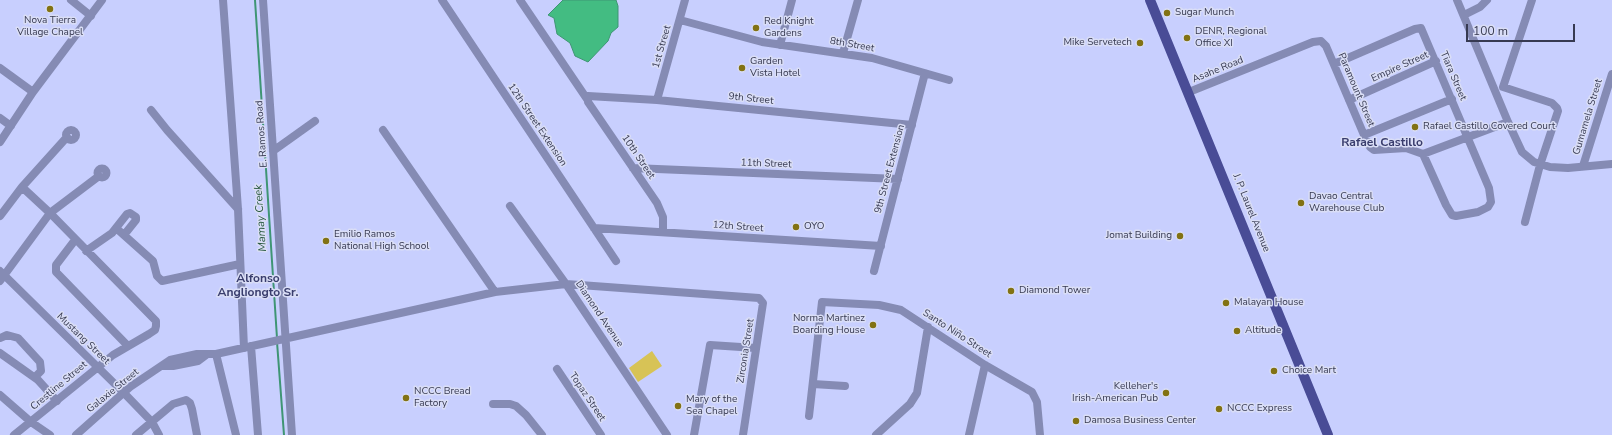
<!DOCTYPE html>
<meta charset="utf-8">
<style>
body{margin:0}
#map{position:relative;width:1612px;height:435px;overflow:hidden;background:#c8cffe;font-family:"Nunito Sans",sans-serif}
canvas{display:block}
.scale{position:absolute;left:1466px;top:24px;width:109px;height:18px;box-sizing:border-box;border:2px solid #373a52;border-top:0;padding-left:5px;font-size:12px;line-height:14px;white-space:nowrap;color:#373a52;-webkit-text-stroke:3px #dadef6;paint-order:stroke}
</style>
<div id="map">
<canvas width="1612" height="435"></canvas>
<div class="scale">100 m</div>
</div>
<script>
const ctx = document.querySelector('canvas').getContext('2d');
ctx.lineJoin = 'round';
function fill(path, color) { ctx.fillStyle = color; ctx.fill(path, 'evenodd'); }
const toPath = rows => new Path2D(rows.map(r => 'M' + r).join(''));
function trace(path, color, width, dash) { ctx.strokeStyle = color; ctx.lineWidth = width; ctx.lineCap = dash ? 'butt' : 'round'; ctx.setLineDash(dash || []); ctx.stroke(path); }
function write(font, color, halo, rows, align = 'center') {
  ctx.font = font + ' "Nunito Sans",sans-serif'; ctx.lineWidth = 3; ctx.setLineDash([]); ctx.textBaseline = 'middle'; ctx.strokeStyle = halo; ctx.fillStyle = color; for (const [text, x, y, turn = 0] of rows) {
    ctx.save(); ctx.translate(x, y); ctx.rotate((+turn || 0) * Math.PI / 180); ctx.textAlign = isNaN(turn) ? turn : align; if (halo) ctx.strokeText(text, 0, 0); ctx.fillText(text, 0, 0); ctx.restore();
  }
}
const green = toPath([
 [652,351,662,366,638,382,629,368]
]);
const water = toPath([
 [563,0,616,0,618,6,618,27,611,33,608,41,588,62,575,56,570,43,557,34,554,18,548,15,563,0]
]);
const stream = toPath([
 [255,0,277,338],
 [277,342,284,435]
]);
const street = toPath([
 [71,0,91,16],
 [223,0,238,209,244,348],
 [263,0,292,435],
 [442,0,616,261],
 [520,0,587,99],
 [1457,0,1508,122,1522,152,1534,162,1550,167,1568,168,1612,164],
 [1464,15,1480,7,1487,0],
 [680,20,762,42,872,58,949,80],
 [780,45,792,0],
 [843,53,858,0],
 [1334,64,1415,29,1421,28,1489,188,1491,202,1488,207,1478,212,1456,216,1452,215,1446,205,1423,154],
 [0,68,33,92],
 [1503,87,1552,103,1557,108,1558,111,1540,165,1525,222],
 [1503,87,1532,0],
 [1189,92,1313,42,1321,41,1326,46,1364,135,1370,147,1374,150,1406,148,1423,154,1508,122],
 [657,100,685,0],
 [1349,100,1436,61],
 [151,110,167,130,238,209],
 [0,118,11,126],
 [383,130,495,292],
 '66 135a5 5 0 1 1 10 0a5 5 0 1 1-10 0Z',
 [1364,135,1452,99],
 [0,142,33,92,102,0],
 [273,151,315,121],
 [1583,166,1612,74],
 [633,168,898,179],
 '97.5 173a4.5 4.5 0 1 1 9 0a4.5 4.5 0 1 1-9 0Z',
 [510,206,566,284,667,435],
 [0,216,22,187,67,137],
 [116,228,153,261,157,276,162,281,240,264],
 [594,228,881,246],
 [663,232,663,217,657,203,588,102,588,96,657,100,912,125],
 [75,240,56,265,56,272,127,345],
 [86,251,112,233,127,214,130,213,136,217,136,220,124,235],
 [0,271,124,393,152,422,159,435],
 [874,271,925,73],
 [0,281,50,213,99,176],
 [0,338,7,335,18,338,40,362,41,371,35,377],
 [251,346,258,435],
 [0,353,38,380,57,401],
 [216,354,236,435],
 [164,366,173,366,198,361,206,355],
 [557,369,601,435],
 [813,384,845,386],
 [0,395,31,422,50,435],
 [493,404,510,404,516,406,526,415,542,435],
 [809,416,822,302,879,305,901,310,985,365,1032,392,1037,402,1040,435],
 [14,435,113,355,149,334,155,330,156,326,156,321,50,213,22,187],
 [76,435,130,387,170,360,197,354,216,354,495,292,566,284,759,298,763,303,743,435],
 [136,435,173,404,186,400,190,403,192,409,197,435],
 [694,435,710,345,756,348],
 [876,435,910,404,917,393,928,327],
 [969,435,985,365]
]);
const primary = toPath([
 [1150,0,1328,435]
]);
const markers = [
 [50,9,4,"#827213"],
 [1167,13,4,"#827213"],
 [756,28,4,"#827213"],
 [1187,38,4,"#827213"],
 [1140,43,4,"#827213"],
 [742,68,4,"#827213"],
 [1415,127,4,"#827213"],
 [1301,203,4,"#827213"],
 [796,227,4,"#827213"],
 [1180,236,4,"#827213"],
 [326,241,4,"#827213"],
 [1011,291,4,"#827213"],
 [1226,303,4,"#827213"],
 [873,325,4,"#827213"],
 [1237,331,4,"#827213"],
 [1274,371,4,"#827213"],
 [1166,393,4,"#827213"],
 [406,398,4,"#827213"],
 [678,406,4,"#827213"],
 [1219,409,4,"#827213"],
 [1076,421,4,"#827213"]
];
const poiNames = [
 ["Sugar Munch",1175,13],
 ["Nova Tierra",50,21,"center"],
 ["Village Chapel",50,33,"center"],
 ["Red Knight",764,22],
 ["Gardens",764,34],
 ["DENR, Regional",1195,32],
 ["Office XI",1195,44],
 ["Mike Servetech",1132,43,"right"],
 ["Garden",750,62],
 ["Vista Hotel",750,74],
 ["Rafael Castillo Covered Court",1423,127],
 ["Davao Central",1309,197],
 ["Warehouse Club",1309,209],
 ["OYO",804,227],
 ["Emilio Ramos",334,235],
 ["National High School",334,247],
 ["Jomat Building",1172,236,"right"],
 ["Diamond Tower",1019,291],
 ["Malayan House",1234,303],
 ["Norma Martinez",865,319,"right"],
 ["Boarding House",865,331,"right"],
 ["Altitude",1245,331],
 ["Choice Mart",1282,371],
 ["Kelleher's",1158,387,"right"],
 ["Irish-American Pub",1158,399,"right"],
 ["NCCC Bread",414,392],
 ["Factory",414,404],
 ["Mary of the",686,400],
 ["Sea Chapel",686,412],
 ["NCCC Express",1227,409],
 ["Damosa Business Center",1084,421]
];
const streetNames = [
 ["8th Street",852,45,10],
 ["1st Street",662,47,-74],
 ["Empire Street",1400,67,-24],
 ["Asahe Road",1218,70,-22],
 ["Tiara Street",1453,76,67],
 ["Paramount Street",1356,90,67],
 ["9th Street",751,99,6],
 ["Gumamela Street",1588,117,-73],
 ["12th Street Extension",537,125,56],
 ["E. Ramos Road",262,134,-94],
 ["10th Street",638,157,56],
 ["11th Street",766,164,2],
 ["9th Street Extension",890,169,-75],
 ["J. P. Laurel Avenue",1251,213,68],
 ["12th Street",738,227,4],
 ["Diamond Avenue",599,314,56],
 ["Santo Niño Street",957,334,33],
 ["Mustang Street",83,339,44],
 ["Zirconia Street",746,351,-81],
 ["Crestline Street",59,386,-40],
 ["Galaxie Street",113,391,-39],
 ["Topaz Street",587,397,56]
];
const waterNames = [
 ["Mamay Creek",261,218,-94]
];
const quarterNames = [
 ["Rafael Castillo",1382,143],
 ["Alfonso",258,279],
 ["Angliongto Sr.",258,293]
];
fill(green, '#d7c356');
fill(water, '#43bc82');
trace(water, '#3f9574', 1);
trace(stream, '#3f9574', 2);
trace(street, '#858bb4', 8);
trace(primary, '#494c96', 10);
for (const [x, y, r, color] of markers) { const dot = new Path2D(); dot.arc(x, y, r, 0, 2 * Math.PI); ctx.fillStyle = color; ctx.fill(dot); trace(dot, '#dadef6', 1.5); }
write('10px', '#373a52', '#dadef6', poiNames, 'left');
write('10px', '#373a52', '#dadef6', streetNames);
write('italic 11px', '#28583f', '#dadef6', waterNames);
write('bold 12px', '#393d6d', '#dadef6', quarterNames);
</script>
